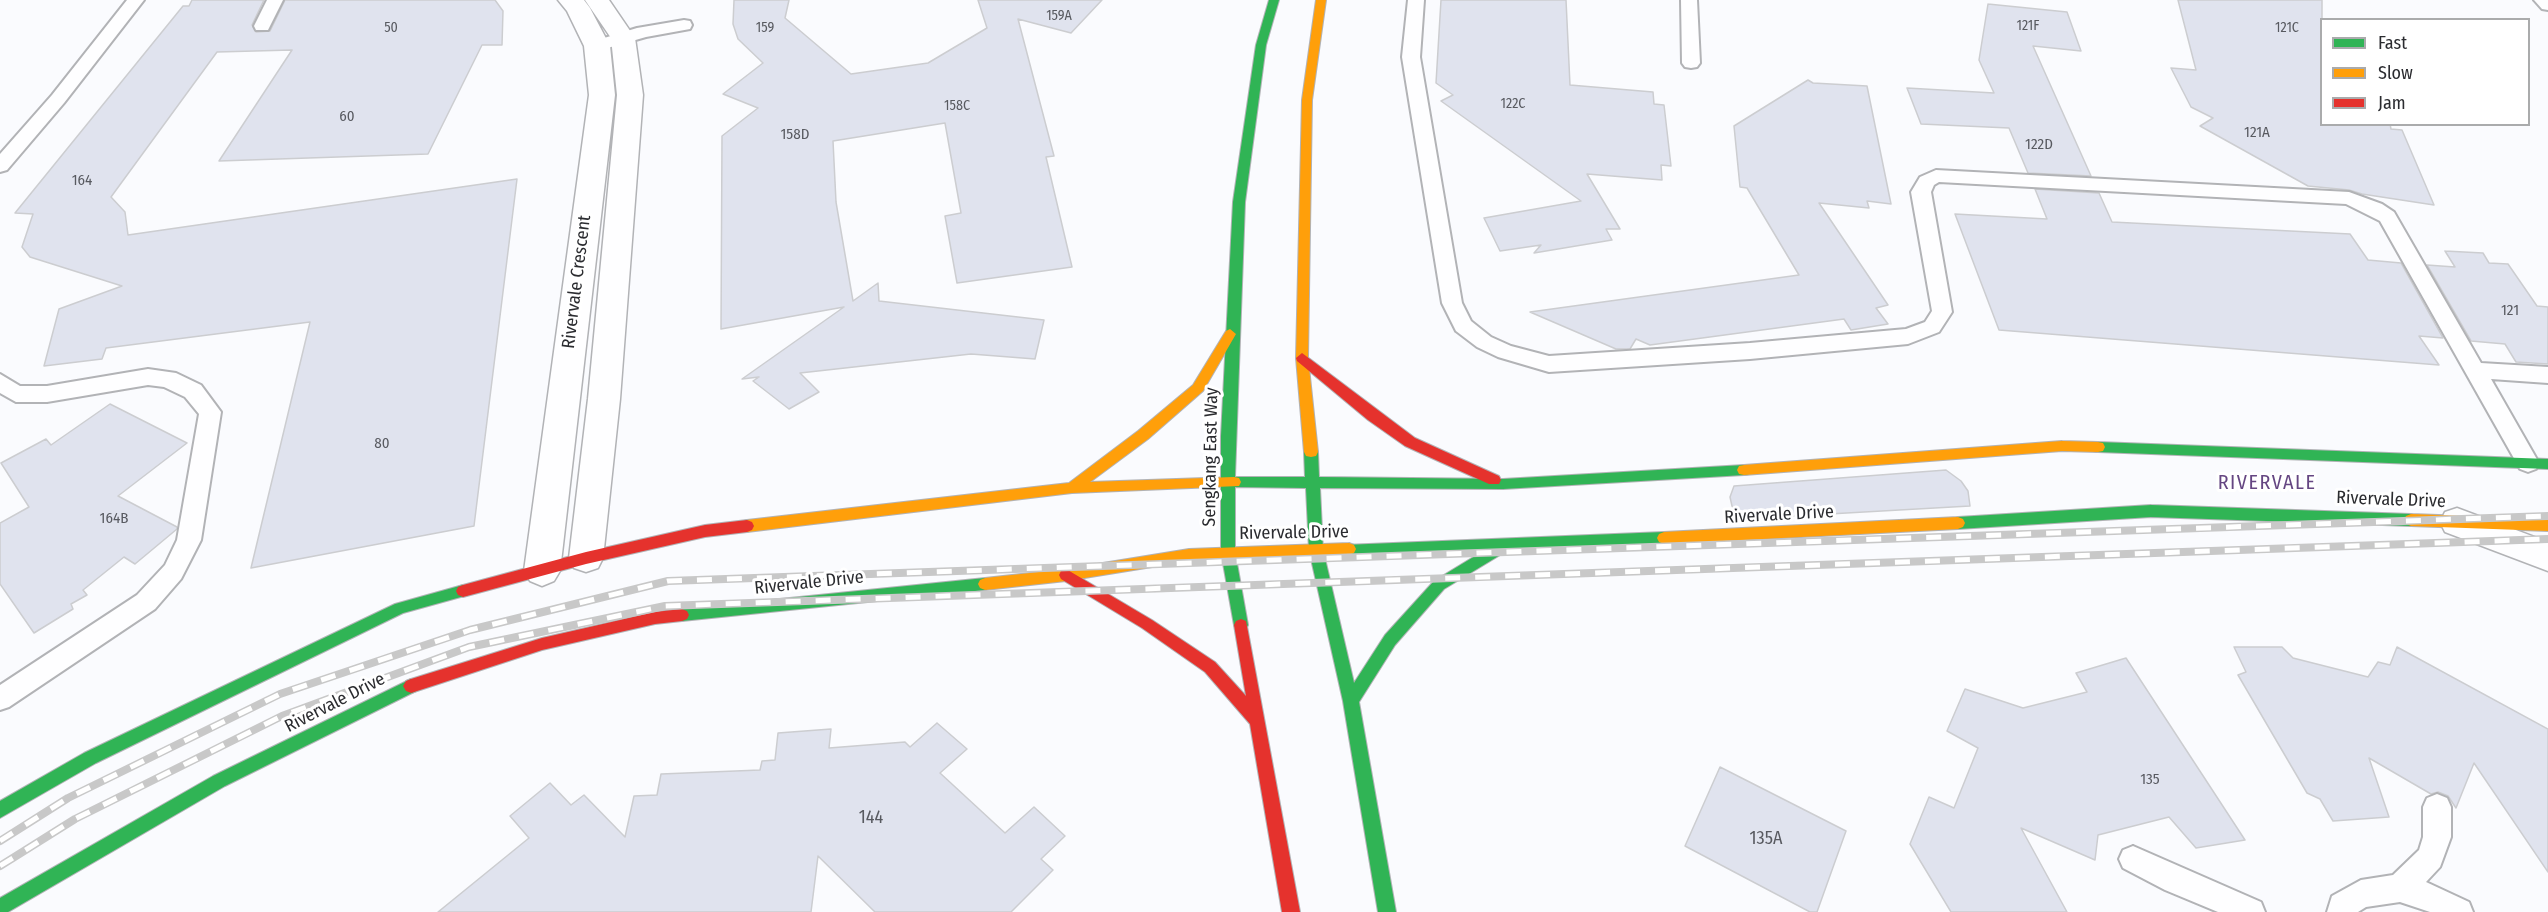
<!DOCTYPE html>
<style>
body{margin:0}
#map{position:relative;width:2548px;height:912px;overflow:hidden;background:#fafbfe;font-family:"Fira Sans Condensed",sans-serif}
canvas{display:block}
.legend{position:absolute;left:2320px;top:18px;width:210px;height:108px;box-sizing:border-box;background:#fff;border:2px solid #aaabac;margin:0;padding:8px 10px;list-style:none;font-size:18px;color:#2b2c30}
.legend li{display:flex;align-items:center;gap:12px;height:30px}
.legend b{width:30px;border:2px solid #aaabac}
</style>
<div id="map">
<canvas width="2548" height="912"></canvas>
<ul class="legend">
<li><b style="height:8px;background:#30b455"></b>Fast</li>
<li><b style="height:8px;background:#ff9f0a"></b>Slow</li>
<li><b style="height:8px;background:#e5322d"></b>Jam</li>
</ul>
</div>
<script>
const ctx = document.querySelector('canvas').getContext('2d');
ctx.lineJoin = 'round';
function fill(path, color) { ctx.fillStyle = color; ctx.fill(path, 'evenodd'); }
const toPath = rows => new Path2D(rows.map(r => 'M' + r).join(''));
function trace(path, color, width, dash) { ctx.strokeStyle = color; ctx.lineWidth = width; ctx.lineCap = dash ? 'butt' : 'round'; ctx.setLineDash(dash || []); ctx.stroke(path); }
function write(font, color, halo, rows, align = 'center') {
  ctx.font = font + ' "Fira Sans Condensed",sans-serif'; ctx.lineWidth = 6; ctx.setLineDash([]); ctx.textBaseline = 'middle'; ctx.strokeStyle = halo; ctx.fillStyle = color; for (const [text, x, y, turn = 0] of rows) {
    ctx.save(); ctx.translate(x, y); ctx.rotate((+turn || 0) * Math.PI / 180); ctx.textAlign = isNaN(turn) ? turn : align; if (halo) ctx.strokeText(text, 0, 0); ctx.fillText(text, 0, 0); ctx.restore();
  }
}
const building = toPath([
 [192,0,264,0,252,25,256,32,270,31,285,0,495,0,503,11,502,45,482,45,428,154,219,161,292,50,217,52,111,197,125,212,128,235,517,179,474,526,251,568,310,322,106,348,102,359,44,366,59,309,122,286,30,257,22,247,33,214,15,213,183,6,189,6,192,0],
 [734,0,789,0,785,18,851,74,928,63,987,28,978,0,1102,0,1071,33,1018,19,1054,156,1046,157,1072,267,957,283,945,216,961,213,945,123,833,141,836,202,853,301,878,283,879,301,1044,320,1035,359,971,354,800,373,819,392,789,409,753,381,759,377,742,379,844,307,721,329,722,136,758,108,723,94,763,63,738,39,733,24,734,0],
 [1441,0,1566,0,1570,85,1653,92,1654,104,1664,105,1671,166,1661,165,1662,180,1587,174,1620,229,1606,229,1612,240,1534,253,1541,245,1500,251,1484,218,1581,201,1441,101,1453,95,1436,83,1441,0],
 [2178,0,2322,0,2322,124,2390,124,2391,129,2402,130,2434,205,2362,194,2349,190,2308,186,2200,126,2213,118,2191,107,2171,68,2196,70,2178,0],
 [1988,4,2067,12,2081,51,2033,46,2091,176,2028,173,2009,128,1921,124,1907,88,1994,93,1979,60,1988,4],
 [1808,80,1813,83,1867,86,1891,204,1867,201,1869,208,1819,203,1888,305,1876,308,1888,324,1851,330,1844,319,1650,345,1636,339,1630,349,1616,349,1530,312,1799,275,1747,188,1740,187,1734,126,1808,80],
 [2035,189,2099,193,2112,222,2350,234,2368,260,2401,263,2443,338,2419,336,2439,365,1999,330,1955,214,2047,219,2035,189],
 [2445,251,2483,253,2489,263,2508,264,2537,306,2548,307,2548,364,2516,362,2505,344,2471,341,2427,265,2455,267,2445,251],
 [110,404,187,443,118,496,177,527,177,529,135,564,124,557,83,590,87,595,71,604,73,609,34,633,0,584,0,523,29,507,1,463,46,439,51,445,110,404],
 [1946,470,1961,481,1968,491,1970,506,1741,519,1732,506,1730,497,1734,486,1946,470],
 [2234,647,2282,647,2293,658,2368,677,2378,662,2390,665,2397,647,2548,729,2548,872,2474,763,2456,808,2448,796,2438,792,2431,794,2369,758,2389,817,2333,821,2320,799,2307,793,2238,675,2246,672,2234,647],
 [2126,658,2245,840,2196,848,2169,817,2098,835,2095,860,2021,828,2067,912,1951,912,1910,844,1929,797,1954,808,1978,748,1947,731,1965,689,2023,708,2087,692,2076,673,2126,658],
 [937,723,967,749,940,773,1005,833,1034,807,1065,836,1041,859,1053,870,1011,912,875,912,818,856,811,912,438,912,529,838,510,816,550,783,571,805,584,795,625,837,634,796,657,795,661,774,760,770,762,761,775,760,778,733,831,729,829,748,905,742,910,747,937,723],
 [1720,767,1846,831,1817,912,1810,912,1685,846,1720,767]
]);
const lane = toPath([
 [127,0,144,0,64,103,7,170,0,172,0,154,52,95,127,0],
 [267,0,283,0,268,30,256,30,254,26,267,0],
 [1408,0,1424,0,1420,57,1462,303,1471,321,1491,337,1511,346,1549,356,1750,343,1906,329,1925,322,1932,311,1911,192,1920,177,1936,170,2349,192,2382,204,2394,212,2481,363,2548,367,2548,383,2491,379,2539,463,2536,469,2528,472,2520,469,2380,221,2346,204,1939,182,1934,185,1931,192,1952,312,1939,332,1908,344,1750,359,1549,372,1498,357,1477,347,1456,331,1442,303,1402,57,1408,0],
 [1681,0,1697,0,1700,63,1697,67,1691,68,1685,67,1682,63,1681,0],
 [2534,0,2548,0,2548,10,2542,9,2534,0],
 [684,20,690,21,692,25,690,29,646,37,597,51,591,50,588,46,591,42,637,28,684,20],
 [148,369,176,373,201,385,221,412,201,540,181,579,155,609,9,707,0,710,0,685,137,595,165,565,177,540,199,414,185,397,164,387,148,385,47,402,16,402,0,393,0,374,20,386,47,386,148,369],
 [2437,794,2447,798,2451,807,2451,837,2440,867,2426,882,2469,902,2473,912,2430,912,2400,902,2366,907,2358,912,2327,912,2332,896,2361,880,2393,875,2419,850,2423,837,2423,807,2427,798,2437,794],
 [2133,846,2261,902,2265,912,2218,912,2165,890,2123,868,2119,859,2123,850,2133,846]
]);
const street = toPath([
 [558,0,584,0,590,8,610,46,615,95,560,571,554,581,542,586,530,581,524,571,589,95,584,46,567,11,558,0],
 [585,0,609,0,635,38,643,95,620,399,603,558,598,568,586,572,574,568,569,558,588,399,617,95,611,38,585,0],
 [2457,508,2548,542,2548,571,2445,532,2440,522,2445,512,2457,508]
]);
const fast = toPath([
 [1269,0,1279,0,1266,45,1245,202,1235,477,1305,477,1304,452,1306,448,1311,447,1316,448,1318,452,1319,477,1503,479,1744,465,1749,466,1751,470,1749,474,1744,475,1503,489,1320,488,1323,550,1354,683,1385,635,1434,581,1485,550,1349,555,1344,553,1342,549,1344,545,1664,532,1669,534,1671,538,1669,542,1664,544,1510,549,1444,589,1395,645,1359,702,1396,912,1378,912,1343,701,1309,550,1306,488,1235,487,1235,552,1248,625,1246,629,1241,631,1236,629,1234,625,1221,552,1221,436,1233,202,1256,45,1269,0],
 [2098,442,2548,459,2548,469,2098,452,2093,451,2091,447,2093,443,2098,442],
 [2151,505,2411,514,2416,516,2418,520,2416,524,2411,526,2151,517,1958,529,1953,527,1951,523,1953,519,1958,517,2151,505],
 [985,578,990,580,992,584,990,588,985,590,682,621,677,619,675,615,677,611,682,609,985,578],
 [463,585,468,587,470,591,468,595,403,613,96,763,0,818,0,801,84,753,395,604,463,585],
 [411,679,416,681,419,686,416,691,225,786,8,912,0,912,0,898,213,776,411,679]
]);
const slow = toPath([
 [1316,0,1326,0,1312,100,1308,358,1318,452,1316,456,1311,457,1306,456,1304,452,1296,358,1302,100,1316,0],
 [1230,329,1236,334,1203,391,1148,439,1090,482,1234,477,1239,478,1241,482,1239,486,1072,493,747,532,742,530,740,526,742,522,747,520,1069,483,1138,431,1193,385,1226,331,1230,329],
 [2062,441,2098,442,2103,443,2105,447,2103,451,2098,452,2062,451,1744,475,1739,474,1737,470,1739,466,1744,465,2062,441],
 [2411,514,2548,519,2548,531,2411,526,2406,524,2404,520,2406,516,2411,514],
 [1958,517,1963,519,1965,523,1963,527,1958,529,1664,544,1659,542,1657,538,1659,534,1664,532,1958,517],
 [1349,543,1354,545,1356,549,1354,553,1349,555,1189,561,1066,581,985,590,980,588,978,584,980,580,985,578,1066,569,1189,549,1349,543]
]);
const jam = toPath([
 [1302,353,1415,438,1499,476,1501,480,1499,484,1489,484,1405,446,1368,420,1297,361,1296,358,1302,353],
 [747,520,752,522,754,526,752,530,747,532,705,537,586,564,463,597,458,595,456,591,458,587,463,585,586,552,705,525,747,520],
 [1066,569,1152,620,1215,662,1246,696,1234,625,1236,621,1241,619,1246,621,1300,912,1282,912,1250,724,1205,672,1142,628,1061,579,1059,575,1061,571,1066,569],
 [682,609,687,611,689,615,687,619,682,621,655,624,542,650,411,693,406,691,403,686,406,681,411,679,542,638,655,612,682,609]
]);
const rail = toPath([
 [0,841,68,798,280,694,470,630,668,581,2548,516],
 [0,866,75,819,282,716,469,647,665,606,2548,539]
]);
const farNumbernames = [
 ["159A",1059,16],
 ["121F",2028,26],
 ["50",391,28],
 ["159",765,28],
 ["121C",2287,28],
 ["122C",1513,104],
 ["158C",957,106]
];
const numberNames = [
 ["60",347,117],
 ["121A",2257,133],
 ["158D",795,135],
 ["122D",2039,145],
 ["164",82,181],
 ["121",2510,311],
 ["80",382,444],
 ["164B",114,519],
 ["135",2150,780]
];
const streetNames = [
 ["Rivervale Crescent",577,282,-83],
 ["Sengkang East Way",1211,457,-89],
 ["Rivervale Drive",2391,500,2],
 ["Rivervale Drive",1779,515,-3],
 ["Rivervale Drive",1294,533,-1],
 ["Rivervale Drive",809,583,-6],
 ["Rivervale Drive",335,703,-27]
];
const nearNumbernames = [
 ["144",871,818],
 ["135A",1766,839]
];
const neighbourhoodNames = [
 ["RIVERVALE",2267,483]
];
fill(building, '#e0e3ee');
trace(building, '#cccdd0', 1.5);
trace(lane, '#b2b3b6', 4);
trace(street, '#b2b3b6', 3);
trace(fast, '#b2b3b6', 2);
trace(slow, '#b2b3b6', 2);
trace(jam, '#b2b3b6', 2);
fill(lane, '#fefeff');
fill(street, '#fefeff');
fill(fast, '#30b455');
fill(slow, '#ff9f0a');
fill(jam, '#e5322d');
trace(rail, '#c8c8c8', 8);
trace(rail, '#fff', 5, [15]);
write('14px', '#585a60', null, farNumbernames);
write('15px', '#585a60', null, numberNames);
write('18px', '#2b2c30', '#fff', streetNames);
write('18px', '#585a60', null, nearNumbernames);
ctx.letterSpacing = '1.5px';
write('20px', '#654682', '#fff', neighbourhoodNames);
ctx.letterSpacing = '0px';
</script>
